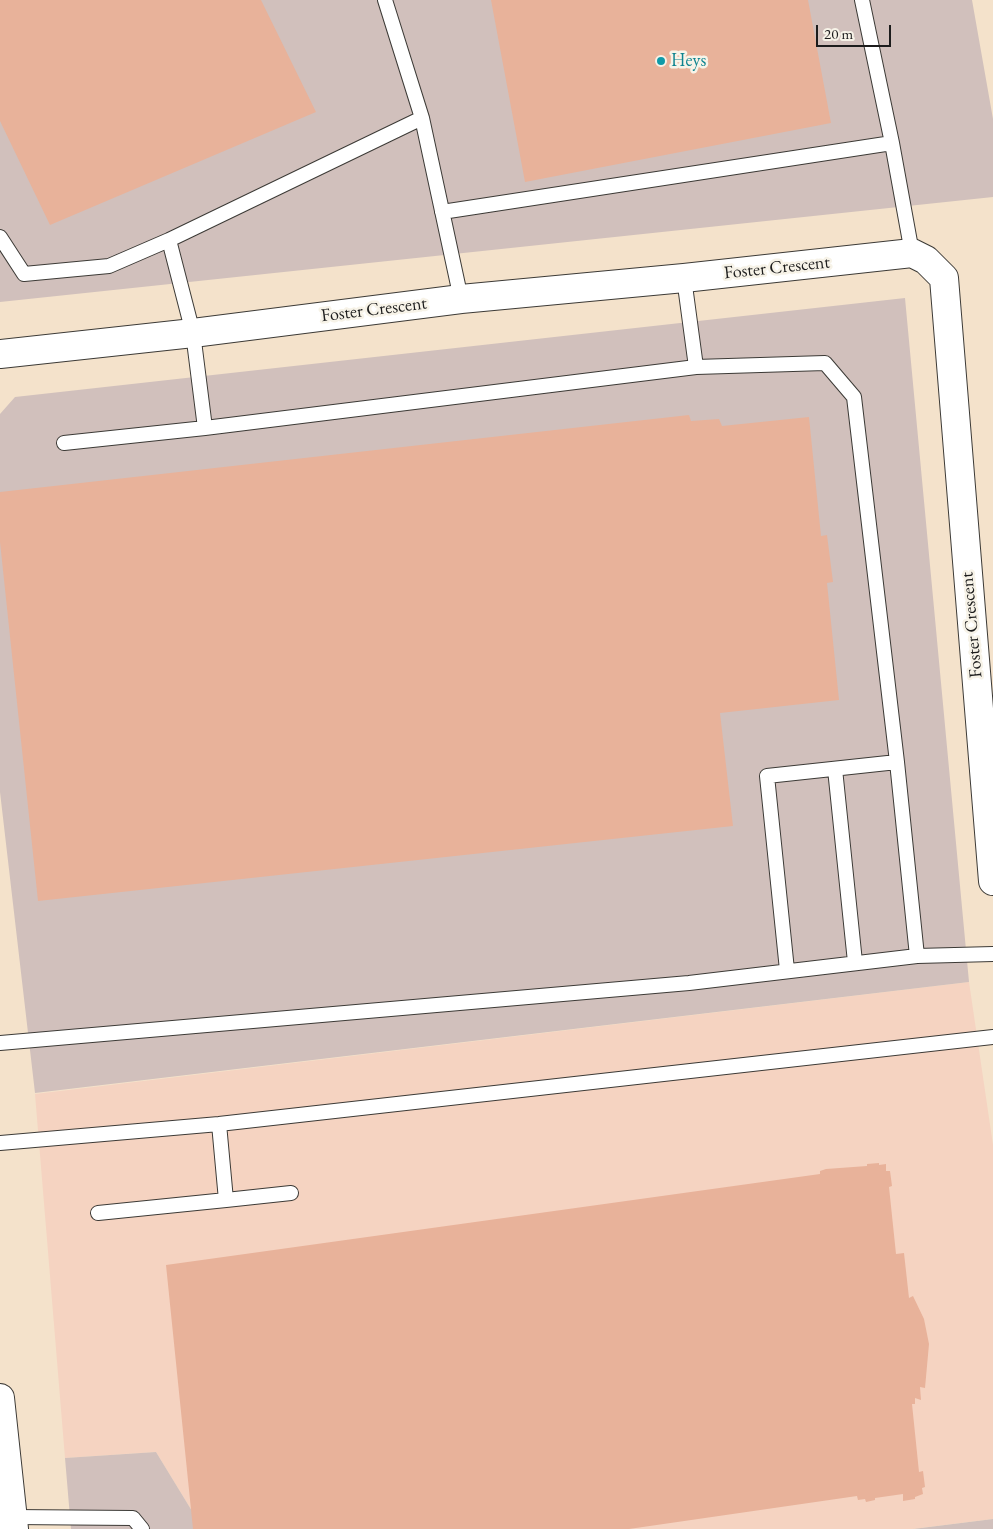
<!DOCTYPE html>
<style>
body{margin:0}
#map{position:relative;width:993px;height:1529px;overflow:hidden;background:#f4e2cb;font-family:"EB Garamond",serif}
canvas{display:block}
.scale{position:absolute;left:816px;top:25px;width:75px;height:22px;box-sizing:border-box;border:2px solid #1c1c1c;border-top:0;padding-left:6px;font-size:15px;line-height:18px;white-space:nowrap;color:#1c1c1c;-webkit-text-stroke:4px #f7f3e8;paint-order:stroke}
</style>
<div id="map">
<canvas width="993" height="1529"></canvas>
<div class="scale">20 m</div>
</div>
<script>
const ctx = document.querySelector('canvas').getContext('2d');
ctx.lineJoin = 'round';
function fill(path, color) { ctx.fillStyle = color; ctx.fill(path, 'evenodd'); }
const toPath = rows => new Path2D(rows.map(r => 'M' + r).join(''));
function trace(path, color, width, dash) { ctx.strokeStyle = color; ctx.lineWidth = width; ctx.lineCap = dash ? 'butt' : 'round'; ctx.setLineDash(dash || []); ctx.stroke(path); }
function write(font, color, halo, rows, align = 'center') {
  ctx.font = font + ' "EB Garamond",serif'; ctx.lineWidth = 5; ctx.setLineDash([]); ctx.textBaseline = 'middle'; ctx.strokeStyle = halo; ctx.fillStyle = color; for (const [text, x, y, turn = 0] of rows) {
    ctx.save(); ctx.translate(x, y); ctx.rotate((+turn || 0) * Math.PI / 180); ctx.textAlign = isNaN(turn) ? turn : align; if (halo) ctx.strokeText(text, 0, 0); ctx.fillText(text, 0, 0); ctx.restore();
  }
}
const built = toPath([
 [969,982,993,1145,993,1519,913,1529,203,1529,156,1452,65,1458,35,1094]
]);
const industrial = toPath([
 [0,0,972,0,993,119,993,197,0,302],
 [905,298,969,982,35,1093,0,792,0,414,15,397],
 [156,1452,203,1529,71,1529,65,1458],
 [993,1519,993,1529,913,1529]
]);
const building = toPath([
 [0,0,261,0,316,112,50,225,0,121],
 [491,0,808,0,831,123,525,182],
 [689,415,691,421,719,419,722,426,809,417,821,536,827,535,833,582,827,583,839,700,720,713,733,826,38,901,0,542,0,492],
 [879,1163,879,1165,886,1164,886,1171,890,1171,892,1186,889,1187,896,1254,904,1253,909,1298,913,1296,924,1319,929,1344,925,1388,920,1387,921,1400,915,1398,915,1404,912,1404,919,1472,923,1471,925,1487,922,1488,923,1494,915,1497,915,1499,903,1501,903,1494,875,1498,875,1500,866,1502,865,1499,858,1500,857,1496,629,1529,193,1529,166,1265,820,1174,820,1171,826,1169,867,1166,867,1164]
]);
const lane = toPath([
 [385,0,422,118,461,299],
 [862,0,892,143],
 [442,212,892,143,912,253],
 [0,237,24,274,109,266,169,240,422,118],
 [169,240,193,333,205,428],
 [696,367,825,363,854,397,897,762,917,956,993,954],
 [64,443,205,428,696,367,684,278],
 [835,769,855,962],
 [787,970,767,776,897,762],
 [0,1043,689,983,917,956],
 [219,1124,226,1200,291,1193],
 [0,1143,219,1124,993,1037],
 [98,1213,226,1200],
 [13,1517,133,1518,142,1529]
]);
const street = toPath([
 [0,354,193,333,461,299,684,278,912,253,926,260,944,278,993,881]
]);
const secondary = toPath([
 [0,1398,14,1529]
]);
const markers = [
 [661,61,5,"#0f9aa8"]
];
const cultureNames = [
 ["Heys",671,61]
];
const streetNames = [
 ["Foster Crescent",777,268,-6],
 ["Foster Crescent",374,310,-7],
 ["Foster Crescent",972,625,-95]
];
fill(built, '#f5d3c1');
fill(industrial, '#d1c0bc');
fill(building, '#e8b29a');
trace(lane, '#3c3a36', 16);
trace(street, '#3c3a36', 30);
trace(secondary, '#3c3a36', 30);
trace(lane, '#fff', 14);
trace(street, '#fff', 28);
trace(secondary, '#fff', 28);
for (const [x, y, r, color] of markers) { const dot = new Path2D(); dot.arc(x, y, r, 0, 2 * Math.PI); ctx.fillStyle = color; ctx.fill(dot); trace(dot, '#f7f3e8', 2); }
write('18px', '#0d838f', '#f7f3e8', cultureNames, 'left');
write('18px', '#1c1c1c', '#f7f3e8', streetNames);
</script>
